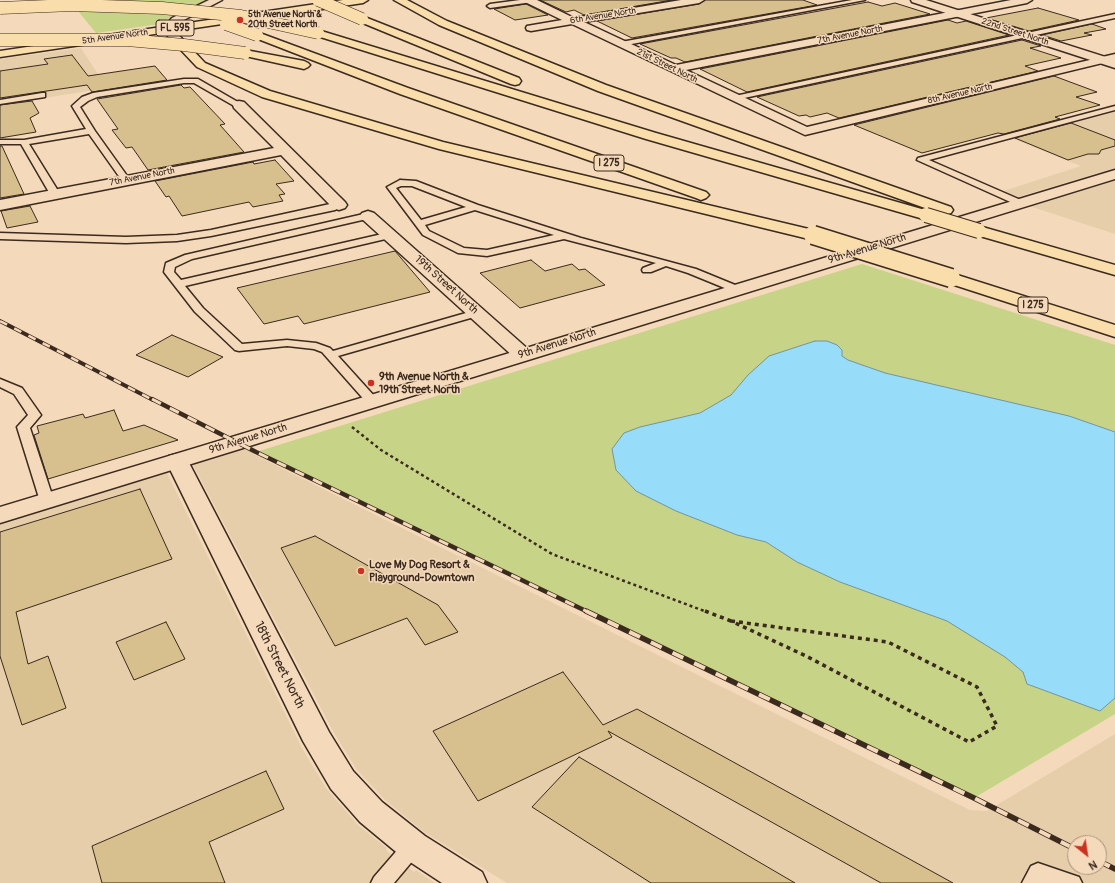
<!DOCTYPE html>
<style>
body{margin:0}
#map{position:relative;width:1115px;height:883px;overflow:hidden;background:#f4d9bb;font-family:Pangolin,sans-serif}
canvas{display:block}
.north{position:absolute;left:1067px;top:835px;width:40px;height:40px;box-sizing:border-box;background:#f4d9bb;border:1px solid #aa937c;border-radius:50%;rotate:150deg;font-size:11px;font-weight:700;line-height:16px;text-align:center;color:#3b2a1e}
.north::after{content:'';display:block;margin:auto;width:14px;height:18px;background:#c8321e;clip-path:polygon(50% 0,100% 100%,50% 72%,0 100%)}
</style>
<div id="map">
<canvas width="1115" height="883"></canvas>
<div class="north">N</div>
</div>
<script>
const ctx = document.querySelector('canvas').getContext('2d');
ctx.lineJoin = 'round';
function fill(path, color) { ctx.fillStyle = color; ctx.fill(path, 'evenodd'); }
const toPath = rows => new Path2D(rows.map(r => 'M' + r).join(''));
function trace(path, color, width, dash) { ctx.strokeStyle = color; ctx.lineWidth = width; ctx.lineCap = dash ? 'butt' : 'round'; ctx.setLineDash(dash || []); ctx.stroke(path); }
function write(font, color, halo, rows, align = 'center') {
  ctx.font = font + ' Pangolin,sans-serif'; ctx.lineWidth = 3; ctx.setLineDash([]); ctx.textBaseline = 'middle'; ctx.strokeStyle = halo; ctx.fillStyle = color; for (const [text, x, y, turn = 0] of rows) {
    ctx.save(); ctx.translate(x, y); ctx.rotate((+turn || 0) * Math.PI / 180); ctx.textAlign = isNaN(turn) ? turn : align; if (halo) ctx.strokeText(text, 0, 0); ctx.fillText(text, 0, 0); ctx.restore();
  }
}
const built = toPath([
 [81,48,107,88,0,105,0,59],
 [1115,105,1115,168,1011,199,994,194,1081,166,1006,136],
 [1115,179,1115,234,1029,206],
 [255,446,253,454,970,810,987,811,1115,734,1115,883,507,883,424,832,385,800,357,770,334,733,193,465],
 [1075,843,1099,843,1099,867,1075,867],
 [167,473,302,748,326,788,358,825,387,848,386,850,414,872,416,870,435,883,0,883,0,525]
]);
const green = toPath([
 [129,0,208,0,172,16,160,24,96,33,78,11],
 [862,264,1115,345,1115,714,974,798,256,452]
]);
const water = toPath([
 [815,341,827,341,837,345,842,350,842,356,848,360,885,373,1069,416,1115,432,1115,698,1100,711,1027,684,1023,672,1005,657,947,621,840,582,797,562,766,542,737,535,676,511,636,491,616,470,612,449,624,433,640,427,700,413,731,395,748,375,769,356,815,341]
]);
const building = toPath([
 [540,0,672,0,584,15,574,10,566,12,540,0],
 [705,0,803,0,817,5,632,38,597,21,699,4,705,0],
 [868,2,882,6,895,3,930,14,685,62,676,58,671,58,640,44,868,2],
 [526,4,548,15,515,20,494,9,526,4],
 [1038,8,1079,20,1029,31,986,18,1038,8],
 [948,20,957,23,966,21,1009,35,747,92,700,69,948,20],
 [1092,24,1106,29,1084,33,1092,35,1061,41,1042,35,1092,24],
 [1022,40,1041,46,1030,48,1061,58,1025,66,1038,71,839,118,827,113,810,117,806,115,799,116,757,97,1022,40],
 [72,55,88,76,155,66,167,80,92,92,87,85,0,98,0,71,48,64,44,59,72,55],
 [1054,76,1097,92,1076,97,1100,105,1055,117,1060,119,1004,134,998,133,922,153,854,125,1054,76],
 [181,85,184,88,190,87,225,124,220,125,244,152,148,170,132,147,126,148,112,130,118,129,97,99,181,85],
 [32,101,39,113,30,118,36,132,0,138,0,105,32,101],
 [1071,123,1115,140,1115,146,1101,150,1099,154,1088,154,1068,160,1015,138,1071,123],
 [0,146,2,146,24,194,0,198,0,146],
 [275,160,294,181,276,184,285,194,279,195,283,201,253,207,249,202,182,216,169,196,166,197,155,181,253,162,254,164,275,160],
 [30,206,38,222,7,228,1,211,30,206],
 [395,251,430,292,304,324,298,316,264,324,237,288,395,251],
 [531,260,545,271,572,264,579,270,585,269,605,285,520,308,480,273,531,260],
 [172,335,223,357,188,377,136,355,172,335],
 [114,410,123,431,144,425,178,440,48,479,34,435,39,433,37,426,83,414,85,418,114,410],
 [140,489,172,559,16,612,28,664,48,656,66,708,22,725,0,656,0,532,140,489],
 [315,536,438,605,458,632,425,645,407,618,335,646,281,548,315,536],
 [166,622,185,659,134,680,116,642,166,622],
 [563,672,603,725,637,709,953,883,881,883,608,731,612,737,478,801,433,731,563,672],
 [579,757,795,883,651,883,532,807,579,757],
 [266,771,284,809,209,842,225,883,102,883,92,846,266,771]
]);
const pathFar1 = toPath([
 [352,427,381,450,552,554,707,612]
]);
const path = toPath([
 [705,611,731,621],
 [731,621,888,642,977,687,997,726,969,742,806,656,731,621]
]);
const lane = toPath([
 [520,0,535,0,532,2,490,8,487,6,490,4,520,0],
 [852,0,865,0,621,46,618,44,621,42,852,0],
 [1115,14,1115,18,735,100,731,98,735,96,1115,14],
 [184,79,198,79,243,105,239,107,236,107,194,83,184,83,97,97,88,101,80,107,95,131,130,180,129,182,123,182,89,134,29,144,60,194,55,197,50,194,21,144,0,144,0,140,24,140,86,129,72,106,82,97,93,93,184,79],
 [42,93,45,93,45,97,0,104,0,100,42,93],
 [1115,106,1115,110,929,160,1023,201,1025,203,1023,205,1017,205,917,160,918,158,1115,106],
 [400,180,416,181,478,205,581,238,696,269,740,287,741,289,736,292,732,291,688,273,666,266,651,272,643,272,642,270,643,268,656,263,564,239,487,256,458,253,423,235,387,187,400,180],
 [401,186,412,186,466,207,421,220,396,188,401,186],
 [475,210,554,235,487,250,464,248,429,231,425,225,475,210],
 [339,202,344,205,335,210,211,236,177,241,126,243,0,239,0,233,126,237,177,235,211,230,339,202],
 [368,213,373,216,371,218,192,259,175,267,174,272,181,280,391,232,394,233,396,235,394,237,185,286,203,308,242,344,287,340,316,343,330,348,333,351,473,311,481,311,482,313,481,315,338,356,376,398,378,401,376,404,368,404,322,352,314,349,287,346,239,351,235,350,195,312,164,272,166,263,185,255,368,213],
 [0,379,22,388,41,415,30,428,54,501,52,504,47,505,42,504,40,501,17,427,28,415,14,394,0,387,0,379],
 [413,837,420,840,423,846,420,852,394,883,371,883,374,877,406,840,413,837],
 [1038,863,1079,877,1082,883,1022,883,1031,866,1038,863]
]);
const street = toPath([
 [524,0,537,0,574,18,681,0,704,0,699,3,584,22,676,65,1011,0,1032,0,1027,3,686,70,807,127,1115,54,1115,60,805,135,572,24,531,31,527,30,526,28,527,26,562,20,525,2,524,0],
 [239,101,244,102,345,202,347,205,345,208,339,210,333,208,281,155,0,210,0,200,274,148,234,108,233,105,234,102,239,101],
 [368,211,374,213,529,350,532,354,529,358,522,360,515,358,362,219,360,216,362,213,368,211],
 [177,454,185,456,188,461,329,732,353,771,382,802,425,836,482,872,487,883,442,883,401,856,360,822,331,789,303,741,166,461,169,456,177,454]
]);
const secondary = toPath([
 [209,0,222,0,180,22,171,31,163,31,162,29,172,18,209,0],
 [911,0,926,0,1115,60,1115,68,912,2,911,0],
 [1115,170,1115,179,0,523,0,507,1115,170]
]);
const primary = toPath([
 [343,0,368,0,363,3,0,57,0,51,343,0]
]);
const highway = toPath([
 [394,0,407,0,447,21,606,85,951,207,953,210,951,213,945,215,939,213,598,91,439,25,394,0],
 [362,16,519,78,521,81,519,84,515,85,511,84,358,21,357,19,362,16],
 [167,26,171,27,205,63,270,91,443,142,813,230,819,232,821,235,819,238,813,240,439,149,262,97,197,67,163,31,162,29,163,27,167,26],
 [318,30,656,133,932,212,934,215,932,218,926,220,920,218,646,139,314,35,313,33,314,31,318,30],
 [257,32,408,88,706,192,709,195,706,198,701,200,696,198,400,94,253,37,252,35,257,32],
 [245,50,304,61,308,63,310,65,308,67,304,69,241,55,239,53,241,51,245,50],
 [979,226,1115,265,1115,275,973,234,971,231,973,228,979,226],
 [951,273,1115,325,1115,337,945,282,942,278,945,274,951,273]
]);
const railFar2 = toPath([
 [0,321,153,400]
]);
const railFar1 = toPath([
 [152,399,256,452,588,612]
]);
const rail = toPath([
 [586,611,974,798,1075,849],
 [1099,861,1115,869]
]);
const highwayBridgeFar2 = toPath([
 [318,0,362,19],
 [0,8,72,5,162,8,241,16,318,33],
 [226,24,257,35],
 [0,40,127,40,184,45,245,53]
]);
const highwayBridgeFar1 = toPath([
 [926,215,979,231]
]);
const highwayBridge = toPath([
 [813,235,951,278]
]);
const markers = [
 [240,20,4,"#c8321e"],
 [371,383,4,"#c8321e"],
 [361,571,4,"#c8321e"]
];
const farPoinames = [
 ["5th Avenue North &",248,15],
 ["20th Street North",248,25]
];
const farStreetnames = [
 ["6th Avenue North",603,16,-9],
 ["22nd Street North",1015,32,18],
 ["7th Avenue North",850,35,-11],
 ["5th Avenue North",115,37,-8],
 ["21st Street North",667,66,26],
 ["8th Avenue North",960,94,-13],
 ["7th Avenue North",142,177,-11]
];
const shields = [
 [175,28,38],
 [609,163,30],
 [1033,305,30]
];
const shieldNames = [
 ["FL 595",175,28],
 ["I 275",609,163],
 ["I 275",1033,305]
];
const streetNames = [
 ["9th Avenue North",867,249,-17],
 ["19th Street North",446,285,42],
 ["9th Avenue North",557,344,-17],
 ["9th Avenue North",248,439,-17]
];
const poiNames = [
 ["9th Avenue North &",379,377],
 ["19th Street North",379,390],
 ["Love My Dog Resort &",369,565],
 ["Playground-Downtown",369,578]
];
const nearStreetnames = [
 ["18th Street North",279,665,63]
];
fill(built, '#e7ceab');
fill(green, '#c7d386');
fill(water, '#97ddf9');
trace(water, '#7295a1', 1);
fill(building, '#d7bf8e');
trace(building, '#3b2a1e', 1);
trace(lane, '#3b2a1e', 3);
trace(street, '#3b2a1e', 3);
trace(secondary, '#3b2a1e', 3);
trace(primary, '#3b2a1e', 3);
trace(highway, '#3b2a1e', 3);
trace(pathFar1, '#3b2a1e', 2.5, [3, 3]);
trace(path, '#3b2a1e', 3.5, [4, 4]);
fill(lane, '#f4d9bb');
fill(street, '#f4d9bb');
fill(secondary, '#f4d9bb');
fill(primary, '#f9deab');
fill(highway, '#f9deab');
trace(railFar2, '#3b2a1e', 4);
trace(railFar1, '#3b2a1e', 4.5);
trace(rail, '#3b2a1e', 5.5);
trace(railFar2, '#f4d9bb', 2.5, [8]);
trace(railFar1, '#f4d9bb', 3, [10]);
trace(rail, '#f4d9bb', 4, [12]);
trace(highwayBridgeFar2, '#3b2a1e', 13, []);
trace(highwayBridgeFar1, '#3b2a1e', 16, []);
trace(highwayBridge, '#3b2a1e', 21, []);
trace(highwayBridgeFar2, '#f9deab', 12);
trace(highwayBridgeFar1, '#f9deab', 14);
trace(highwayBridge, '#f9deab', 18);
for (const [x, y, r, color] of markers) { const dot = new Path2D(); dot.arc(x, y, r, 0, 2 * Math.PI); ctx.fillStyle = color; ctx.fill(dot); trace(dot, '#f4d9bb', 1.5); }
write('bold 9px', '#3b2a1e', '#f4d9bb', farPoinames, 'left');
write('9px', '#3b2a1e', '#f4d9bb', farStreetnames);
for (const [x, y, w] of shields) { const box = new Path2D(); box.roundRect(x - w / 2, y - 8, w, 16, 3); ctx.fillStyle = '#f4d9bb'; ctx.fill(box); trace(box, '#3b2a1e', 1); }
write('bold 10px', '#3b2a1e', null, shieldNames);
write('11px', '#3b2a1e', '#f4d9bb', streetNames);
write('bold 11px', '#3b2a1e', '#f4d9bb', poiNames, 'left');
write('13px', '#3b2a1e', '#f4d9bb', nearStreetnames);
</script>
